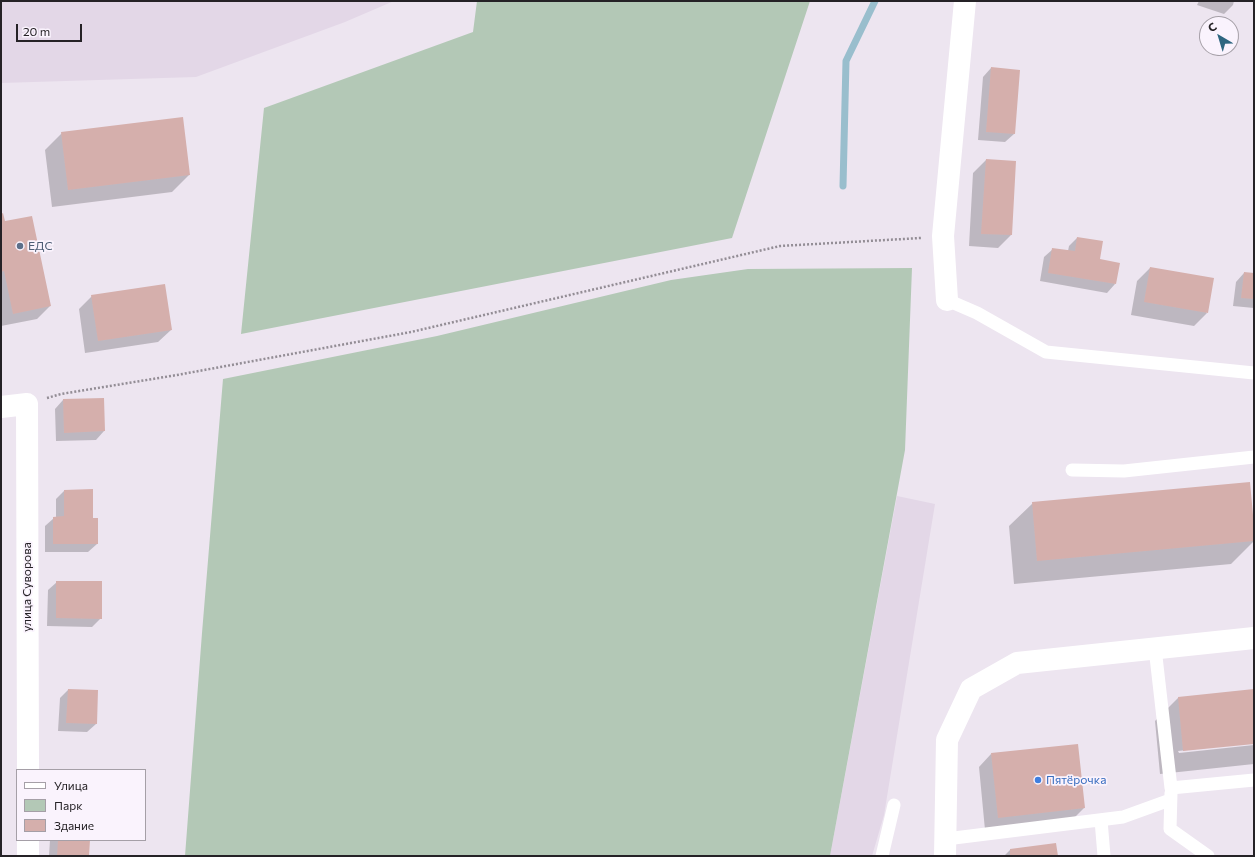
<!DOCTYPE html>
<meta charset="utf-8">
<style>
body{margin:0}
#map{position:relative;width:1255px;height:857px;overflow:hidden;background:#ede5f0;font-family:Commissioner,sans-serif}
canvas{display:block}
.frame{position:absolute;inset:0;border:2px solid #252226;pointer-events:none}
.legend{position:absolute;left:16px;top:769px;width:130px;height:72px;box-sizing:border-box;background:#faf3fd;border:1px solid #a59fa7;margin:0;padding:5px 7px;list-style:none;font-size:12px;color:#252226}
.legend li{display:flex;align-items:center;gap:8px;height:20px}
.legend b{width:20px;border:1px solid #a59fa7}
.north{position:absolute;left:1199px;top:16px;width:40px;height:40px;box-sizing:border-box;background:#faf3fd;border:1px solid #a59fa7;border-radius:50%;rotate:322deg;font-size:11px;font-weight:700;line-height:16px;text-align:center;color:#252226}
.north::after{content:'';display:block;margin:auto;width:14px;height:18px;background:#2e6680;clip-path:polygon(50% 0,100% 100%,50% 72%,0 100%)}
.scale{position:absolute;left:16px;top:24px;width:66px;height:18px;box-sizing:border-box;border:2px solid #252226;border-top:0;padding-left:5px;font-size:12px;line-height:14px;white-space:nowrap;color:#252226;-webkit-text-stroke:3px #faf3fd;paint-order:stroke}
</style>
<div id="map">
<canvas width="1255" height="857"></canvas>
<div class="frame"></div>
<ul class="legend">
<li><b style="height:5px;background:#fff"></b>Улица</li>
<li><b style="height:11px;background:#b3c8b6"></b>Парк</li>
<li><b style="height:11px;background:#d5afac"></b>Здание</li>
</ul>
<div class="north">С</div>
<div class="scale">20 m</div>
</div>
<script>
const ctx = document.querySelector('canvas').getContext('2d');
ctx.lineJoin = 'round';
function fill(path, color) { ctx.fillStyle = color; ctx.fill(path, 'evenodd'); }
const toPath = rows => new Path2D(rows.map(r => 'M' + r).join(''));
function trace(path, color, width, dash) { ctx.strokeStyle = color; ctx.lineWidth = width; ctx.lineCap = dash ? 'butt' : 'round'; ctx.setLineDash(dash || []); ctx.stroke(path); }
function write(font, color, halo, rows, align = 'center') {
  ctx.font = font + ' Commissioner,sans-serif'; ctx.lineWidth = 3.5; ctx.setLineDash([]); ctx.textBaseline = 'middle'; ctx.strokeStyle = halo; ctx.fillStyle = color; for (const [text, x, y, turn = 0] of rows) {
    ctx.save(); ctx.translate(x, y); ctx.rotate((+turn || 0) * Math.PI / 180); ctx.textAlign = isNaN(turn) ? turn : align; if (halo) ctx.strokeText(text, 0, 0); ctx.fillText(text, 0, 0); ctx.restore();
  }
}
const built = toPath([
 [1,1,394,1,345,22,196,77,1,83],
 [897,496,935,504,884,815,872,856,830,856]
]);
const green = toPath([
 [477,1,810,1,732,238,241,334,264,108,473,32],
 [912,268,905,450,830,856,185,856,202,633,223,379,437,336,671,280,748,269]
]);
const shadow = toPath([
 [1199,1,1234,1,1233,5,1224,14,1197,5],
 [991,68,1014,134,1005,142,978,140,983,77],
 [62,133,189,175,172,192,52,207,45,150],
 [986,160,1015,162,1011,235,998,248,969,246,973,173],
 [1,215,4,223,50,306,37,319,1,326],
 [1077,238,1099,260,1115,284,1107,293,1040,281,1044,257,1053,249,1068,251,1069,246],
 [1150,268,1207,313,1194,326,1131,315,1137,281],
 [1244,273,1254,274,1254,308,1233,306,1236,282],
 [92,296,171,330,158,342,85,353,79,309],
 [103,399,104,431,96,440,56,441,55,409,63,400],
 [64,491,92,520,97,544,88,552,45,552,45,526,54,518,56,517,56,499],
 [1033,503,1254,537,1254,541,1231,564,1014,584,1009,526],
 [57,582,101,618,92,627,47,626,48,590],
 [68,690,96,724,87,732,58,731,60,698],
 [1254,690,1254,743,1178,751,1179,753,1254,745,1254,764,1160,774,1155,721,1178,698],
 [991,754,1084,808,1071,821,985,830,979,767],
 [50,840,89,840,88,856,49,856],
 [1055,845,1057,856,1004,856,1010,850]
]);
const stream = toPath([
 [843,186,846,61,875,1]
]);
const building = toPath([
 [991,67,1020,70,1015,134,986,132],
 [183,117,190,175,68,190,61,132],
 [986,159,1016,161,1012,235,981,234],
 [3,213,5,221,32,216,51,306,13,314,4,271,1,272,1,214],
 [1077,237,1103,241,1100,259,1120,263,1116,284,1048,273,1052,248,1075,251],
 [1150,267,1214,278,1208,313,1144,302],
 [1244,272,1254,273,1254,299,1241,298],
 [165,284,172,330,98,341,91,295],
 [104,398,105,431,64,433,63,399],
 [1250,482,1254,526,1254,541,1037,561,1032,502],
 [93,489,93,518,98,518,98,544,53,544,53,517,64,516,64,490],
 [56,581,102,581,102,619,56,618],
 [68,689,98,690,97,724,66,723],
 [1254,689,1254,744,1183,751,1178,697],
 [1078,744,1085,808,998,818,991,753],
 [58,840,90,840,89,856,57,856],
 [1056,843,1058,856,1010,856,1010,849]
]);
const path = toPath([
 [47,398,61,394,177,375,411,332,780,246,921,238]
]);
const service = toPath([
 [947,300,977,313,1046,352,1254,373],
 [1072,470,1124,471,1254,457],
 [1155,648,1171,788,1254,780],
 [1171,793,1170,829,1208,856],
 [1101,820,1104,856],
 [946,839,1123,817,1170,800],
 [882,856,894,805]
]);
const minor = toPath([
 [947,300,943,236,965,1],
 [1,407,27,404,28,770],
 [28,840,28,856],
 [945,856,947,740,971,689,1017,663,1254,638]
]);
const markers = [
 [20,246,4,"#5c6f8a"],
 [1038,780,4,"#3f7fe0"]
];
const serviceNames = [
 ["ЕДС",28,246]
];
const streetNames = [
 ["улица Суворова",27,587,-90]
];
const shopNames = [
 ["Пятёрочка",1046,780]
];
fill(built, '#e3d7e7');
fill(green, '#b3c8b6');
fill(shadow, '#0003');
trace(stream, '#99becd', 7);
fill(building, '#d5afac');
trace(path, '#938d95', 2.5, [2, 2]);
trace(service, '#fff', 13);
trace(minor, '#fff', 22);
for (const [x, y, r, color] of markers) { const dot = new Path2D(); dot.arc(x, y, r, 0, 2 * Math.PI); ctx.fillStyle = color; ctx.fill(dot); trace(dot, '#faf3fd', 1.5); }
write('12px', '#4e5e75', '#faf3fd', serviceNames, 'left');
write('12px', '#252226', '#faf3fd', streetNames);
write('12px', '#366cbe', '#faf3fd', shopNames, 'left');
</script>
